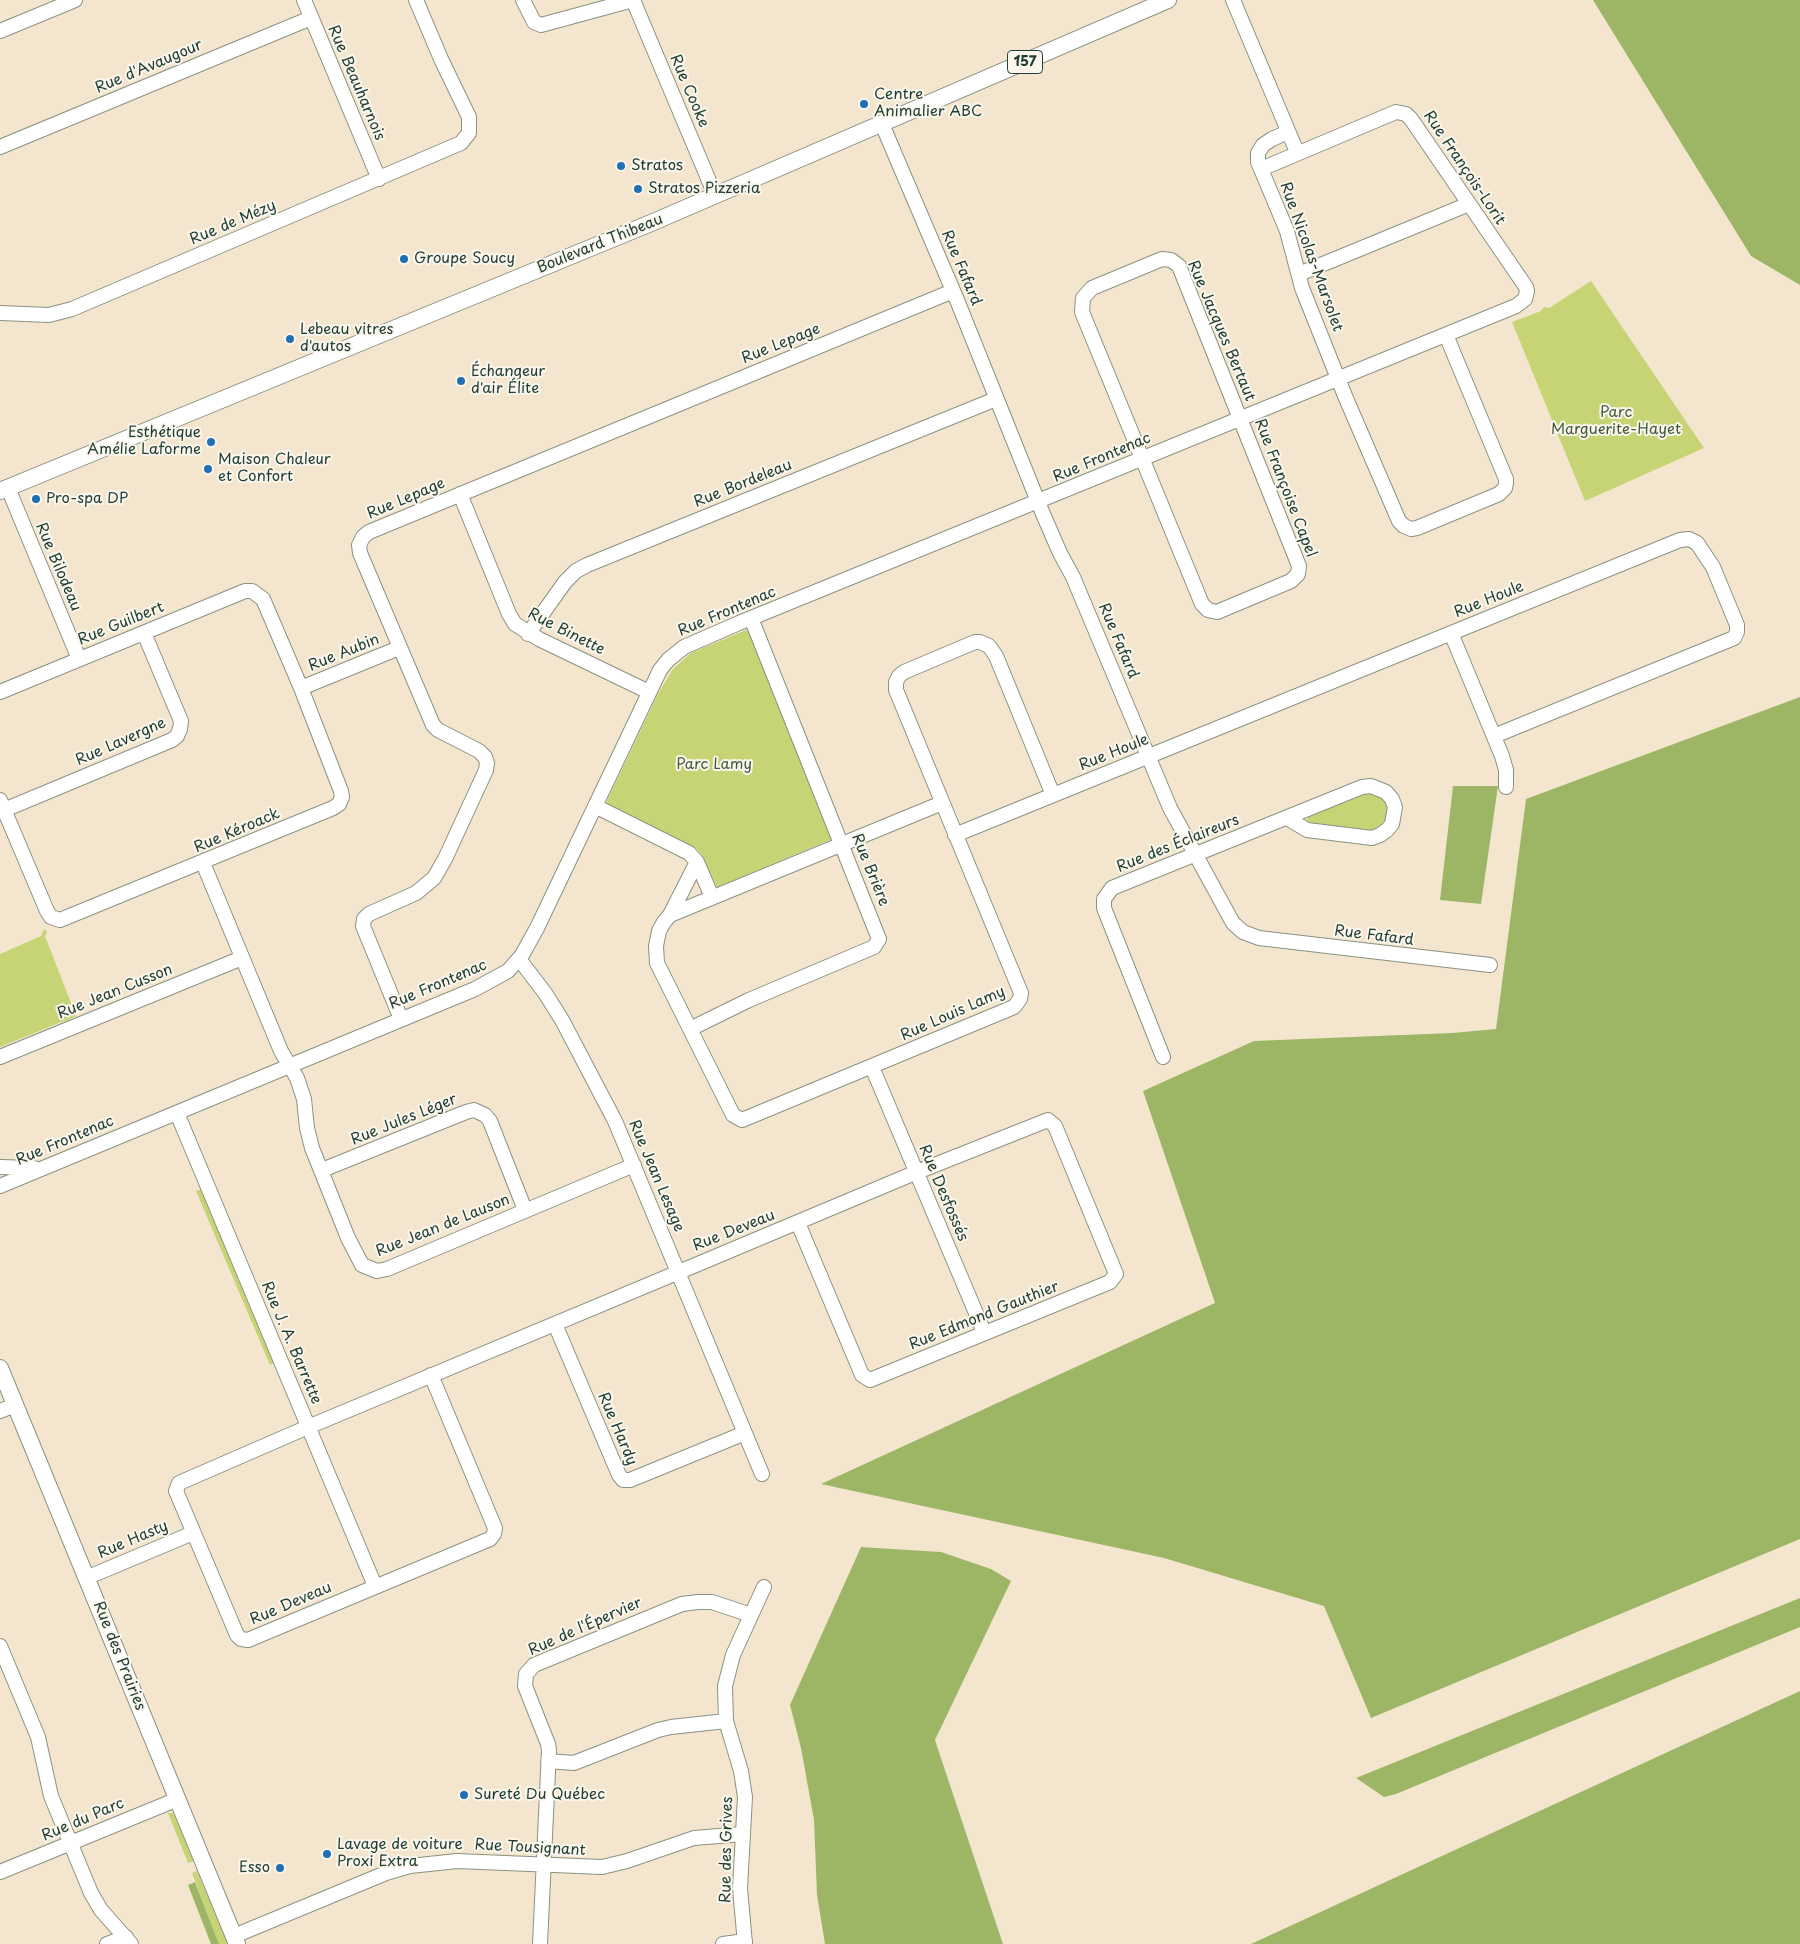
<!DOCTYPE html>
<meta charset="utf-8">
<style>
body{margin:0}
canvas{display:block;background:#f4e6ce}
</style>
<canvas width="1800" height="1944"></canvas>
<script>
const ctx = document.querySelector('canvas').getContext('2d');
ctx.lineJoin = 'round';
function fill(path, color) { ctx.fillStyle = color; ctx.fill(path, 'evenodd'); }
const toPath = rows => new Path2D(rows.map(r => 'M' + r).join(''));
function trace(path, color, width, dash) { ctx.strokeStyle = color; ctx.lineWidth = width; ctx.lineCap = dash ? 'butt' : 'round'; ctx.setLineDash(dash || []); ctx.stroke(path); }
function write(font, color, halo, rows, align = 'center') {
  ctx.font = font + ' "Playpen Sans",sans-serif'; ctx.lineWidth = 4; ctx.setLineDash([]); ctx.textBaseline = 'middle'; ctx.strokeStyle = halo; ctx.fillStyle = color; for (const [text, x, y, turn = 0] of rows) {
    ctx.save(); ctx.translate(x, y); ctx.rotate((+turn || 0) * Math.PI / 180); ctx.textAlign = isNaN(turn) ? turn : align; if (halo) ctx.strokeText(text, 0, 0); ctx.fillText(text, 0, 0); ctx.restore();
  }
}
const green = toPath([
 [1591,281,1704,448,1585,501,1512,322,1541,311,1544,307,1549,308],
 [746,630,749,632,832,839,717,887,702,855,696,848,608,804,607,801,658,694,672,670,691,653],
 [1368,793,1380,796,1388,806,1388,810,1385,822,1379,828,1371,831,1306,822,1308,817],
 [44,929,47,932,45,936,76,1016,67,1020,70,1028,66,1020,0,1047,0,954,41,936],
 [201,1189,274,1363,270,1365,196,1191],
 [168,1813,173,1813,175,1817,194,1861,188,1863],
 [197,1871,228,1944,219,1944,192,1873]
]);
const forest = toPath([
 [1593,0,1800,0,1800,285,1751,256],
 [1800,697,1800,1539,1371,1718,1324,1606,1164,1558,821,1484,1215,1303,1143,1091,1254,1041,1452,1033,1496,1029,1526,799],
 [1453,786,1498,786,1481,904,1440,900],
 [861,1547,941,1552,991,1569,1011,1581,935,1740,1003,1944,825,1944,817,1895,814,1820,801,1748,790,1705],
 [1800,1598,1800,1627,1396,1794,1384,1797,1356,1778],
 [1800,1691,1800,1944,1251,1944],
 [195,1882,219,1944,211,1944,188,1885]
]);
const minor = toPath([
 [304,0,379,179],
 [523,0,534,22,541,25,633,0],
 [633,0,715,195],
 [1233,0,1297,152],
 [0,31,75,0],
 [882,124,957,300,1043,514,1060,553,1073,577,1170,808,1233,923,1243,932,1259,938,1490,965],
 [1288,132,1272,139,1263,145,1258,153,1258,162,1287,231,1302,288,1345,396,1399,521,1404,526,1411,529,1417,528,1499,494,1505,488,1506,483,1506,479,1446,335],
 [0,147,311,18],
 [1162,259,1171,260,1179,266,1299,566,1298,574,1291,581,1217,612,1208,610,1202,604,1082,312,1083,298,1092,288,1162,259],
 [1299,274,1469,204],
 [0,313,49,315,72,309,461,143,469,133,469,117,441,59,416,0],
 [8,488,79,659],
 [460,494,509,614,515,624,539,639,649,692],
 [1451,633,1502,756,1506,770,1506,787],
 [528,634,565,582,576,571,587,565,996,399],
 [301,688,399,648],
 [0,692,245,591,252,591,263,599,301,688,341,791,342,797,339,804,333,808,60,920,51,917,47,911,0,800],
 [595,806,689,853,697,862,712,897],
 [4,810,172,740,177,736,180,729,181,721,144,633],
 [955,835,1680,540,1689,539,1697,543,1713,567,1737,625,1737,632,1734,638,1494,736],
 [697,862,670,915,664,922,659,931,656,946,657,963,733,1115,742,1120,1014,1007,1020,999,1021,993,896,690,896,682,899,676,904,672,975,642,980,642,989,646,996,656,1053,795],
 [203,863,281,1051,297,1078,304,1099,307,1128,312,1148,348,1238,362,1265,377,1271,387,1269,634,1165],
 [670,915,942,803],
 [519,959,545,993,562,1020,615,1121,762,1474],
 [401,1019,363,926,364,919,369,914,416,893,434,878,445,859,486,770,487,763,485,757,479,751,438,730,433,725,360,553,359,545,363,537,369,532,953,291],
 [690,1029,749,1000,874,947,879,939,751,618],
 [0,1057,242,958],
 [1163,1057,1104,908,1104,899,1112,888,1362,787,1371,786,1386,792,1392,799,1395,807,1392,824,1387,830,1380,835,1372,838,1307,830,1287,818],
 [872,1067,984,1332],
 [177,1113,375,1586],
 [0,1167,34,1168],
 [322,1170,466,1112,474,1110,485,1115,490,1121,525,1210],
 [0,1186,475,989,508,971,522,955,537,928,660,670,668,660,684,647,739,623,1516,306,1525,299,1527,291,1526,287,1411,119,1406,114,1396,112,1261,169],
 [555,1324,619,1475,623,1480,630,1480,745,1433],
 [431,1375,495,1528,494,1534,490,1539,248,1640,241,1639,237,1635,176,1491,179,1483,308,1427,679,1272,917,1172,1048,1120,1055,1126,1116,1274,1110,1282,870,1380,862,1375,798,1223],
 [0,1411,15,1405],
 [86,1578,193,1533],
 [0,1646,38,1737,51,1796,91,1893,101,1910,131,1944],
 [548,1761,574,1763,658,1730,671,1727,726,1721],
 [0,1872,178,1799],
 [234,1936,386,1873,410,1866,457,1861,602,1867,627,1861,694,1838,743,1834],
 [107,1944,126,1937],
 [540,1944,549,1750,548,1744,525,1686,526,1674,534,1665,682,1604,698,1602,712,1602,751,1615],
 [723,1944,745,1941],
 [745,1944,740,1888,745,1797,741,1771,726,1721,725,1686,733,1655,764,1587]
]);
const major = toPath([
 [0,491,651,223,1168,0],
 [0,1368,237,1944]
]);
const markers = [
 [864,104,5,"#1f6fb2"],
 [621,166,5,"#1f6fb2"],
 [638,189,5,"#1f6fb2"],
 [404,259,5,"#1f6fb2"],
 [290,339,5,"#1f6fb2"],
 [461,381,5,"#1f6fb2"],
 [211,442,5,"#1f6fb2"],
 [208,469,5,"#1f6fb2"],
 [36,499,5,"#1f6fb2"],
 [464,1795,5,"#1f6fb2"],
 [327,1854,5,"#1f6fb2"],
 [280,1868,5,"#1f6fb2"]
];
const shields = [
 [1025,62,35]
];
const shieldNames = [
 ["157",1025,62]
];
const streetNames = [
 ["Rue d'Avaugour",149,67,-23],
 ["Rue Beauharnois",356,83,67],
 ["Rue Cooke",689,91,67],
 ["Rue François-Lorit",1464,168,56],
 ["Rue de Mézy",233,223,-23],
 ["Boulevard Thibeau",600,244,-22],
 ["Rue Nicolas-Marsolet",1311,257,70],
 ["Rue Fafard",961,268,67],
 ["Rue Jacques Bertaut",1221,331,67],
 ["Rue Lepage",781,344,-22],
 ["Rue Frontenac",1102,458,-23],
 ["Rue Bordeleau",743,484,-22],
 ["Rue Françoise Capel",1285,488,69],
 ["Rue Lepage",406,499,-23],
 ["Rue Bilodeau",58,567,67],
 ["Rue Houle",1489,600,-22],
 ["Rue Frontenac",727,612,-23],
 ["Rue Guilbert",121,624,-22],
 ["Rue Binette",566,632,27],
 ["Rue Fafard",1118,641,67],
 ["Rue Aubin",344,653,-22],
 ["Rue Lavergne",121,742,-24],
 ["Rue Houle",1114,753,-22],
 ["Rue Kéroack",237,831,-23],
 ["Rue des Éclaireurs",1178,844,-22],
 ["Rue Brière",870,870,68],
 ["Rue Fafard",1374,936,7],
 ["Rue Frontenac",438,985,-23],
 ["Rue Jean Cusson",115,992,-22],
 ["Rue Louis Lamy",953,1014,-24],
 ["Rue Jules Léger",404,1120,-22],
 ["Rue Frontenac",65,1141,-23],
 ["Rue Jean Lesage",656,1176,67],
 ["Rue Desfossés",943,1193,67],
 ["Rue Jean de Lauson",443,1226,-22],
 ["Rue Deveau",734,1231,-22],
 ["Rue Edmond Gauthier",984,1316,-22],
 ["Rue J. A. Barrette",291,1343,67],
 ["Rue Hardy",617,1429,67],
 ["Rue Hasty",133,1540,-23],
 ["Rue Deveau",291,1604,-23],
 ["Rue de l'Épervier",585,1627,-24],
 ["Rue des Prairies",119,1656,68],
 ["Rue du Parc",83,1820,-23],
 ["Rue Tousignant",530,1848,3],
 ["Rue des Grives",727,1850,-89]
];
const poiNames = [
 ["Centre",874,95],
 ["Animalier ABC",874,112],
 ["Stratos",631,166],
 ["Stratos Pizzeria",648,189],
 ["Groupe Soucy",414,259],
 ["Lebeau vitres",300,330],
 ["d'autos",300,347],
 ["Échangeur",471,372],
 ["d'air Élite",471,389],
 ["Esthétique",201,433,"right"],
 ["Amélie Laforme",201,450,"right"],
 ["Maison Chaleur",218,460],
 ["et Confort",218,477],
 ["Pro-spa DP",46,499],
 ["Sureté Du Québec",474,1795],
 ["Lavage de voiture",337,1845],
 ["Proxi Extra",337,1862],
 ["Esso",270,1868,"right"]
];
const parkNames = [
 ["Parc",1616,413],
 ["Marguerite-Hayet",1616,430],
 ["Parc Lamy",714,765]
];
fill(green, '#c7d475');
fill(forest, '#9db666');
trace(minor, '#8a9281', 16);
trace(major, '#8a9281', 18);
trace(minor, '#fff', 14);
trace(major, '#fff', 16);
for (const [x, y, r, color] of markers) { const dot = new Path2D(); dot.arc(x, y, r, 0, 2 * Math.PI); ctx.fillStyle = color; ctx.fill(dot); trace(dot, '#fbf7ec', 2); }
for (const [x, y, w] of shields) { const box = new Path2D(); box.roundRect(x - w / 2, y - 11.5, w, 23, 4); ctx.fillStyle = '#fbf7ec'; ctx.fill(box); trace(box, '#1f3d34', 1); }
write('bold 14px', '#1f3d34', null, shieldNames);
write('15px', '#1f3d34', '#fbf7ec', streetNames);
write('15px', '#1f3d34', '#fbf7ec', poiNames, 'left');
write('15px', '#415b41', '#fbf7ec', parkNames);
</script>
